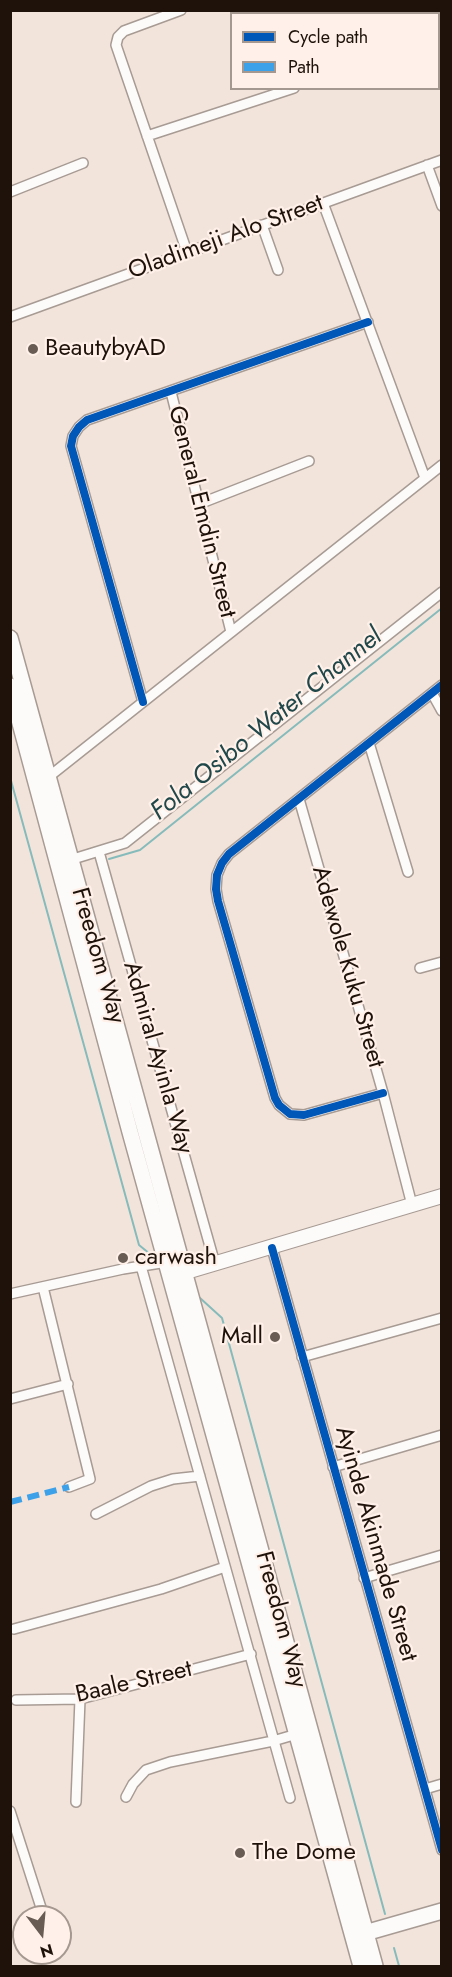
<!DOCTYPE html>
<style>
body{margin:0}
#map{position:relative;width:452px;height:1977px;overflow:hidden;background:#f2e4db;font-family:Jost,sans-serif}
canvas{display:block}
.frame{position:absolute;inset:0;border:12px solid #1e120b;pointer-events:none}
.legend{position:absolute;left:230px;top:12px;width:210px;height:78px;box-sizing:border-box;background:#fff1e9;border:2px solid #a59890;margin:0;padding:8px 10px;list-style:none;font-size:18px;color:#1e120b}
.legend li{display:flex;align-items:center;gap:12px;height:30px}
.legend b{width:30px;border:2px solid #a59890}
.north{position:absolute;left:12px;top:1905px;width:60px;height:60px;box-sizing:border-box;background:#fff1e9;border:2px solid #a59890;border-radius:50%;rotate:164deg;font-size:16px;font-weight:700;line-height:24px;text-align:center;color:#1e120b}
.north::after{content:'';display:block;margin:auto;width:21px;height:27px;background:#685c54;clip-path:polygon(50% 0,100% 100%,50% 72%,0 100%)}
</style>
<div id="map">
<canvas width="452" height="1977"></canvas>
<div class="frame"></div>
<ul class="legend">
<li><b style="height:8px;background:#0057b8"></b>Cycle path</li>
<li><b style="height:8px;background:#3da1e9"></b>Path</li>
</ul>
<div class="north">N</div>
</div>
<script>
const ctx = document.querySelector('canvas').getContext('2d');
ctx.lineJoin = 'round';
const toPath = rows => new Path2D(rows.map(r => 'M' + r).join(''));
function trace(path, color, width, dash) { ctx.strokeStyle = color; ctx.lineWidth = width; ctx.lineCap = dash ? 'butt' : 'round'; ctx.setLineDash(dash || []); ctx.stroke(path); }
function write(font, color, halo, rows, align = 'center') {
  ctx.font = font + ' Jost,sans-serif'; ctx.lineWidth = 4.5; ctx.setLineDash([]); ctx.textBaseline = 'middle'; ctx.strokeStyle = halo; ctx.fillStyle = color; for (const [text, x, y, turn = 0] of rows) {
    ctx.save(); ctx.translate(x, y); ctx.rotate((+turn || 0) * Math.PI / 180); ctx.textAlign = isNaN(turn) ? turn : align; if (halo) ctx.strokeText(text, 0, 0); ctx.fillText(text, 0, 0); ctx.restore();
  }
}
const stream = toPath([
 [10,777,139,1245,150,1254],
 [109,859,140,850,442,608],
 [200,1298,222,1318,385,1914],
 [394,1948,399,1966]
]);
const street = toPath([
 [181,10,124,31,118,37,116,45,187,252],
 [438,36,442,35],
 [147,136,294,88],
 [427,165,442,206],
 [10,192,83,163],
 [323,203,425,478],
 [262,225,278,270],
 [10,317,442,160],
 [171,392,231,632],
 [199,504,309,461],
 [432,693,442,711],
 [143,702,71,446,73,436,79,427,87,420,368,322],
 [369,743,408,872],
 [46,779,442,465],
 [299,799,383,1093,412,1205],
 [99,852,215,1264],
 [70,860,125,843,442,592],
 [420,968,442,962],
 [383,1093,304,1115,290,1114,279,1105,275,1098,218,901,216,889,217,875,222,863,229,854,442,685],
 [272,1248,442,1850],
 [141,1266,290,1798],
 [43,1287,90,1479,69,1487],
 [10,1294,123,1269,167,1262],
 [302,1357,442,1318],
 [10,1399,68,1384],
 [333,1467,442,1435],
 [96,1514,151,1486,173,1479,200,1476],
 [364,1578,442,1555],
 [14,1629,161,1589,225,1567],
 [16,1700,80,1699,251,1654],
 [425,1789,442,1784],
 [126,1797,133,1784,146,1770,170,1762,273,1741,297,1734],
 [76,1802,80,1699],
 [10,1811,44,1917]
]);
const secondary = toPath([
 [176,1275,442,1196]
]);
const primary = toPath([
 [10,638,375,1966],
 [10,686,130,1132,361,1966],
 [358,1935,442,1911]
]);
const quiet = toPath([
 [10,1502,69,1487]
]);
const cycleway = toPath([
 [143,702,71,446,73,436,79,427,87,420,368,322],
 [383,1093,304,1115,290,1114,279,1105,275,1098,218,901,216,889,217,875,222,863,229,854,442,685],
 [272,1248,442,1850]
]);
const markers = [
 [33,349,6,"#685c54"],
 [123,1258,6,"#685c54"],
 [275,1337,6,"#685c54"],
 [240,1853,6,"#685c54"]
];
const streetNames = [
 ["Oladimeji Alo Street",226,238,-20],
 ["General Emdin Street",201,512,76],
 ["Freedom Way",97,956,74],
 ["Adewole Kuku Street",347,967,74],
 ["Admiral Ayinla Way",157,1058,74],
 ["Ayinde Akinmade Street",375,1544,74],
 ["Freedom Way",280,1620,75],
 ["Baale Street",134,1683,-13]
];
const poiNames = [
 ["BeautybyAD",45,349],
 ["carwash",135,1258],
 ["Mall",263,1337,"right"],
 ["The Dome",252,1853]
];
const waterNames = [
 ["Fola Osibo Water Channel",267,725,-39]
];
trace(stream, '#86bbbb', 2);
trace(street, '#a79b94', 12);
trace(secondary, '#a79b94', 16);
trace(primary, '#a79b94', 18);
trace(street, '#fdfbfa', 9);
trace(secondary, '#fdfbfa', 14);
trace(primary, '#fdfbfa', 15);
trace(quiet, '#3da1e9', 6, [12, 6]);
trace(cycleway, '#0057b8', 8);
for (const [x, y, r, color] of markers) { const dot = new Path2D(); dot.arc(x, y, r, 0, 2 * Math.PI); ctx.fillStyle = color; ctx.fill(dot); trace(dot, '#fff1e9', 2); }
write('24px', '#1e120b', '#fff1e9', streetNames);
write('24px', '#1e120b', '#fff1e9', poiNames, 'left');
write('italic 26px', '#204749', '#fff1e9', waterNames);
</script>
